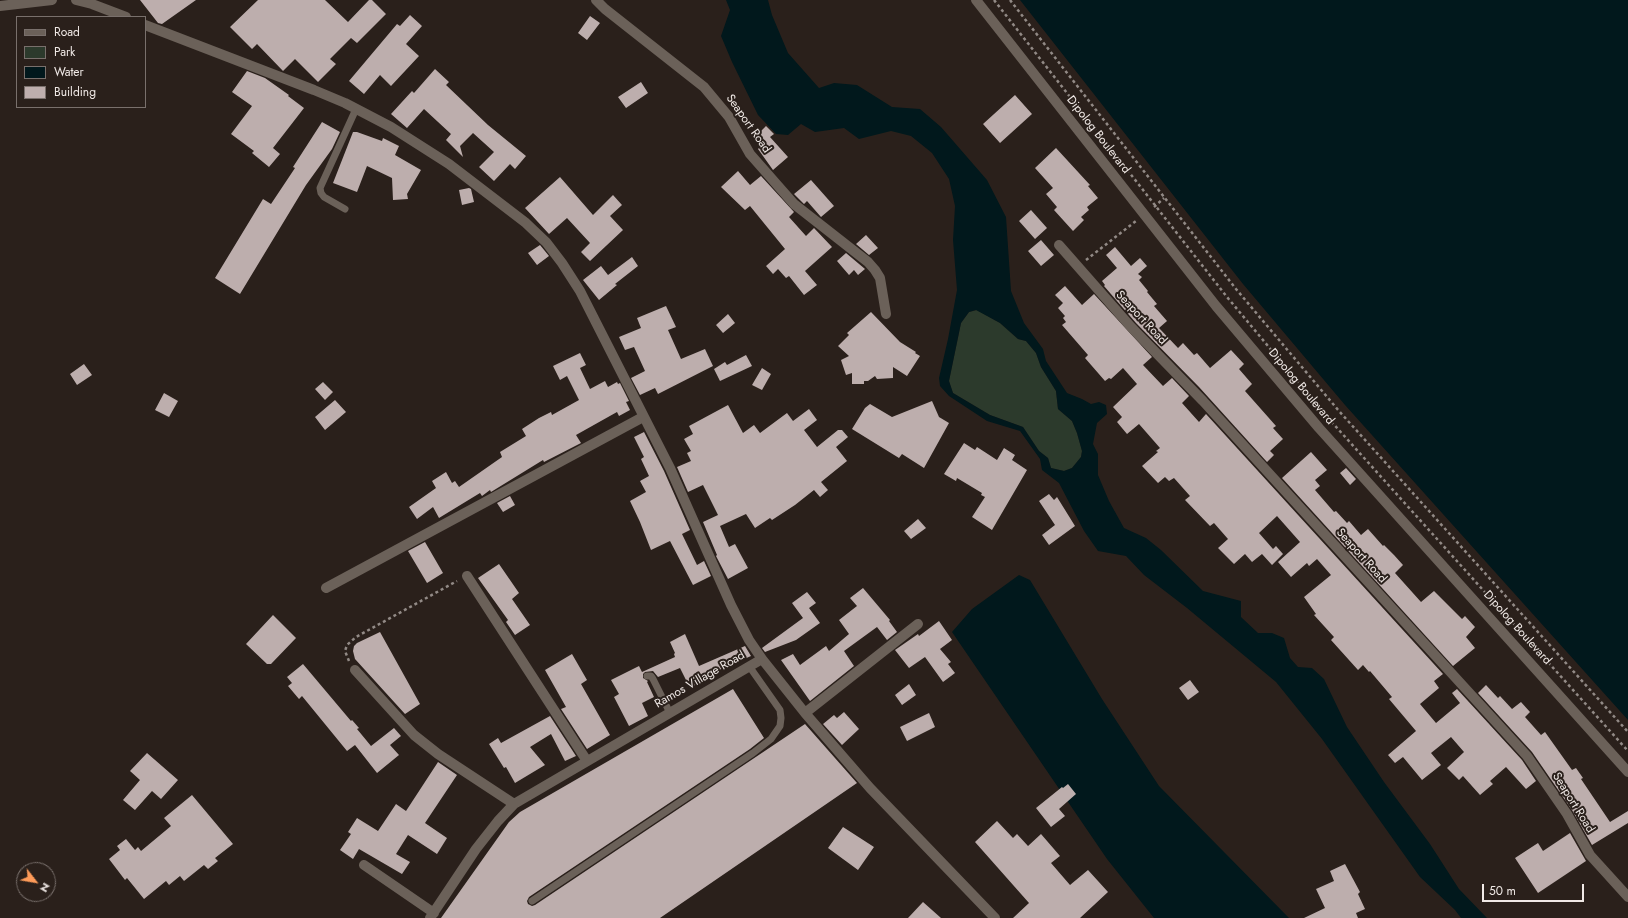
<!DOCTYPE html>
<style>
body{margin:0}
#map{position:relative;width:1628px;height:918px;overflow:hidden;background:#2a201b;font-family:Jost,sans-serif}
canvas{display:block}
.legend{position:absolute;left:16px;top:16px;width:130px;height:92px;box-sizing:border-box;background:#2a201b;border:1px solid #79706c;margin:0;padding:5px 7px;list-style:none;font-size:12px;color:#f0e9e6}
.legend li{display:flex;align-items:center;gap:8px;height:20px}
.legend b{width:20px;border:1px solid #79706c}
.north{position:absolute;left:16px;top:862px;width:40px;height:40px;box-sizing:border-box;background:#2a201b;border:1px solid #79706c;border-radius:50%;rotate:121deg;font-size:11px;font-weight:700;line-height:16px;text-align:center;color:#f0e9e6}
.north::after{content:'';display:block;margin:auto;width:14px;height:18px;background:#fe9b59;clip-path:polygon(50% 0,100% 100%,50% 72%,0 100%)}
.scale{position:absolute;left:1482px;top:884px;width:102px;height:18px;box-sizing:border-box;border:2px solid #f0e9e6;border-top:0;padding-left:5px;font-size:12px;line-height:14px;white-space:nowrap;color:#f0e9e6;-webkit-text-stroke:3px #2a201b;paint-order:stroke}
</style>
<div id="map">
<canvas width="1628" height="918"></canvas>
<ul class="legend">
<li><b style="height:5px;background:#6b6159"></b>Road</li>
<li><b style="height:11px;background:#2c3a2c"></b>Park</li>
<li><b style="height:11px;background:#01181c"></b>Water</li>
<li><b style="height:11px;background:#bdaead"></b>Building</li>
</ul>
<div class="north">N</div>
<div class="scale">50 m</div>
</div>
<script>
const ctx = document.querySelector('canvas').getContext('2d');
ctx.lineJoin = 'round';
function fill(path, color) { ctx.fillStyle = color; ctx.fill(path, 'evenodd'); }
const toPath = rows => new Path2D(rows.map(r => 'M' + r).join(''));
function trace(path, color, width, dash) { ctx.strokeStyle = color; ctx.lineWidth = width; ctx.lineCap = dash ? 'butt' : 'round'; ctx.setLineDash(dash || []); ctx.stroke(path); }
function write(font, color, halo, rows, align = 'center') {
  ctx.font = font + ' Jost,sans-serif'; ctx.lineWidth = 4; ctx.setLineDash([]); ctx.textBaseline = 'middle'; ctx.strokeStyle = halo; ctx.fillStyle = color; for (const [text, x, y, turn = 0] of rows) {
    ctx.save(); ctx.translate(x, y); ctx.rotate((+turn || 0) * Math.PI / 180); ctx.textAlign = isNaN(turn) ? turn : align; if (halo) ctx.strokeText(text, 0, 0); ctx.fillText(text, 0, 0); ctx.restore();
  }
}
const green = toPath([
 [977,310,1000,323,1018,339,1026,341,1036,353,1041,367,1056,391,1058,409,1072,421,1077,433,1082,451,1081,457,1072,468,1064,471,1051,468,1048,458,1039,451,1023,427,990,415,953,393,949,381,961,323,969,312]
]);
const water = toPath([
 [726,0,768,0,772,15,788,53,819,88,834,83,857,85,892,107,920,109,941,127,987,180,1006,217,1011,291,1024,323,1043,349,1046,361,1067,393,1082,399,1091,404,1099,402,1106,405,1107,414,1097,423,1093,444,1098,454,1098,475,1109,501,1124,528,1146,538,1161,550,1203,591,1241,601,1241,617,1258,633,1272,633,1284,638,1290,658,1298,667,1312,668,1324,679,1347,727,1384,782,1430,844,1459,889,1487,918,1461,918,1455,910,1420,877,1322,739,1276,682,1187,608,1144,575,1126,556,1098,551,1084,531,1059,483,1042,470,1040,459,1020,431,987,421,949,396,940,386,939,378,948,339,957,290,953,240,955,206,949,179,932,153,911,136,891,131,859,139,844,128,815,132,801,124,788,135,776,134,758,115,732,62,721,36,730,10],
 [976,310,1000,323,1018,339,1026,341,1036,353,1041,367,1056,391,1058,409,1072,421,1077,433,1082,451,1081,457,1072,468,1064,471,1051,468,1048,458,1039,451,1023,427,990,415,953,393,949,381,961,323,969,312],
 [1020,0,1628,0,1628,720,1345,405,1243,284],
 [1019,575,1030,580,1102,699,1159,786,1289,918,1154,918,1107,859,952,632,972,609]
]);
const building = toPath([
 [140,0,196,0,162,24,158,23],
 [258,0,325,0,348,22,369,0,372,0,386,14,357,43,351,38,330,59,336,64,318,82,295,59,283,71,257,44,252,49,230,27],
 [410,15,422,26,406,44,419,56,391,86,380,75,364,94,349,81,397,24,400,26],
 [590,16,600,23,587,40,578,33],
 [435,69,449,82,446,85,488,125,526,156,515,169,510,164,494,181,479,167,494,152,473,133,460,146,463,157,446,140,451,134,424,109,407,128,391,114,412,91,414,93],
 [247,71,265,78,289,95,288,96,304,108,273,148,280,154,269,167,252,153,254,151,231,134,252,106,232,92],
 [641,82,648,93,626,108,618,97],
 [1015,95,1032,114,1000,143,983,124],
 [322,122,340,132,332,149,306,185,240,294,215,278,263,199,271,204,295,168,293,167],
 [766,126,774,134,770,137,788,157,773,170,758,149,762,145,755,137],
 [353,132,357,132,382,141,383,138,399,146,395,155,421,170,407,194,408,199,393,200,392,178,367,166,357,192,333,183],
 [1056,148,1090,185,1088,186,1098,198,1087,207,1089,210,1081,217,1084,220,1073,231,1054,210,1057,207,1046,194,1053,188,1035,168],
 [738,171,750,185,761,176,794,212,789,217,806,236,814,228,832,247,805,271,817,285,804,295,789,276,786,278,778,269,773,274,766,266,785,249,750,206,745,210,721,187],
 [560,177,593,215,613,195,622,205,610,216,623,230,590,261,581,252,590,243,567,218,549,234,525,208],
 [811,180,834,206,821,217,807,201,804,204,794,194],
 [469,188,471,189,474,202,462,205,459,190],
 [1031,210,1047,228,1035,239,1019,221],
 [866,235,878,248,869,255,856,244],
 [1041,240,1054,255,1041,266,1028,251],
 [540,245,549,256,537,265,528,253],
 [1115,247,1131,266,1140,258,1147,266,1138,274,1142,277,1139,280,1148,291,1147,292,1157,304,1154,306,1167,321,1159,328,1178,348,1183,343,1194,355,1197,353,1210,368,1231,350,1244,364,1239,369,1252,384,1245,391,1276,426,1273,428,1283,439,1270,451,1274,455,1267,462,1199,387,1136,323,1104,286,1105,285,1102,281,1117,268,1106,255],
 [846,253,865,269,858,275,854,270,849,275,837,261],
 [632,257,638,266,615,284,617,285,599,300,583,280,601,266,608,275],
 [1065,286,1082,305,1094,294,1152,357,1143,365,1163,386,1172,378,1189,396,1182,403,1199,422,1206,414,1443,674,1434,681,1439,688,1420,704,1436,723,1460,703,1452,693,1457,689,1522,760,1536,781,1526,789,1506,767,1490,781,1493,784,1480,795,1463,776,1459,780,1447,768,1464,752,1451,737,1431,753,1441,765,1422,780,1403,757,1395,763,1388,755,1416,731,1389,699,1392,697,1370,671,1369,672,1363,665,1358,670,1331,640,1334,637,1314,615,1316,614,1304,597,1331,575,1317,559,1309,566,1307,563,1291,577,1278,562,1300,542,1277,516,1259,533,1273,549,1276,546,1283,554,1272,565,1262,554,1252,562,1245,554,1234,564,1218,548,1228,539,1214,523,1210,526,1185,500,1190,496,1174,478,1169,481,1165,477,1158,483,1142,466,1158,452,1156,451,1160,448,1139,424,1127,434,1117,422,1122,417,1113,407,1137,384,1123,368,1111,379,1109,378,1105,381,1085,358,1088,355,1062,325,1066,322,1063,318,1065,316,1058,308,1063,303,1055,295],
 [666,306,676,327,668,330,681,359,705,349,713,366,658,394,655,388,640,395,631,378,645,371,634,347,625,350,619,337,641,328,637,318],
 [871,312,900,342,916,352,915,353,920,356,907,376,893,367,893,378,877,379,875,376,868,381,864,381,864,384,852,384,852,373,846,375,841,360,849,356,838,346,849,335,847,333],
 [728,314,735,323,723,333,716,325],
 [580,353,586,365,580,368,590,389,605,381,608,387,617,382,618,384,620,383,629,401,626,402,630,410,619,416,617,412,576,435,581,443,544,462,543,460,491,492,490,490,482,496,480,493,439,518,433,507,417,519,409,507,436,488,432,481,446,472,452,483,455,481,459,487,502,457,500,452,526,436,522,429,539,418,551,412,552,415,579,400,567,376,560,380,553,366],
 [746,355,752,366,720,381,714,369,725,362,727,365],
 [84,364,92,375,77,385,70,374],
 [762,368,771,374,762,390,752,385],
 [323,382,333,392,325,400,315,389],
 [164,393,178,401,169,417,155,410],
 [335,400,346,412,325,430,315,417],
 [932,401,939,417,949,423,924,468,902,454,899,458,852,429,865,408,870,404,892,417],
 [728,405,743,433,754,425,760,433,787,413,793,421,809,409,817,420,804,430,817,447,838,430,842,430,848,437,836,447,847,461,821,482,828,490,820,497,814,490,795,505,772,520,770,518,755,528,746,514,720,526,729,547,735,544,748,568,728,579,716,556,717,555,703,522,718,515,703,485,688,492,677,467,691,461,687,453,691,451,684,439,693,434,689,426],
 [644,432,664,471,690,530,682,534,697,565,704,561,711,576,693,585,670,541,651,550,640,522,630,501,646,492,640,481,649,476,641,459,644,457,634,437],
 [964,443,975,450,977,447,997,460,1004,448,1015,455,1012,460,1027,470,992,530,972,517,985,497,981,495,982,493,957,478,956,481,944,474],
 [1311,452,1327,470,1315,480,1320,486,1315,490,1334,512,1336,511,1347,523,1349,521,1361,535,1368,529,1383,546,1384,545,1394,555,1403,565,1395,573,1421,602,1434,591,1462,619,1465,616,1475,627,1466,637,1475,648,1453,666,1282,478],
 [1346,468,1356,479,1350,485,1340,473],
 [1049,494,1054,500,1057,497,1075,526,1049,545,1042,535,1055,525,1039,501],
 [510,496,515,505,503,512,497,503],
 [918,519,926,528,911,539,904,531],
 [425,542,443,573,427,583,408,551],
 [499,564,519,593,512,599,530,625,515,635,506,622,508,620,478,578],
 [863,588,890,620,889,621,897,632,887,640,877,627,844,651,854,666,810,701,781,660,793,654,800,665,826,646,829,651,849,634,839,620,857,606,850,598],
 [807,592,816,603,809,608,820,623,796,640,765,652,762,648,803,618,792,603],
 [273,615,296,638,271,664,267,664,246,644],
 [939,621,952,640,940,649,951,662,948,664,955,673,943,682,925,657,909,668,895,650,918,634,919,636],
 [380,632,420,704,405,714,355,659,353,651,354,646,357,643],
 [685,634,699,666,745,646,751,656,703,677,704,680,690,688,680,668,658,677,653,671,645,672,643,674,643,678,648,681,647,682,654,697,642,703,648,716,629,726,614,697,619,694,611,680,639,666,642,672,675,657,674,654,675,653,670,642],
 [572,654,587,680,581,684,610,735,587,749,561,709,566,707,545,670],
 [303,664,351,721,352,720,359,728,357,729,371,746,394,728,401,736,390,745,399,755,377,773,355,745,347,751,302,696,299,699,288,686,292,683,287,677],
 [1190,680,1199,692,1188,700,1179,688],
 [909,684,916,695,902,705,895,695],
 [1486,685,1498,698,1500,696,1512,709,1521,702,1530,712,1525,717,1541,735,1545,732,1572,770,1576,768,1583,778,1581,779,1610,822,1628,811,1628,823,1592,845,1572,810,1532,752,1478,693],
 [733,689,764,738,750,749,529,897,527,901,528,904,532,906,535,905,805,724,857,783,660,918,441,918,509,822,520,812],
 [844,712,859,729,842,745,823,724,834,715,837,718],
 [929,713,935,727,907,741,900,727],
 [550,716,576,756,565,761,551,734,530,747,545,765,515,783,506,767,504,768,489,744,498,738,501,743],
 [147,753,178,780,161,799,152,791,135,810,123,800,140,780,130,771],
 [438,762,457,775,425,823,447,838,437,854,408,835,396,854,410,862,402,874,359,849,353,859,340,850,351,834,348,832,357,818,378,831,396,804,406,811],
 [1068,784,1076,794,1059,809,1065,816,1051,827,1036,808,1062,787,1063,788],
 [192,795,233,844,215,858,218,861,208,869,204,865,184,881,180,876,169,885,166,881,144,899,127,878,125,880,109,859,120,850,117,846,126,839,135,850,138,847,141,851,171,826,164,818],
 [997,821,1013,838,1017,834,1028,846,1041,834,1060,856,1051,863,1070,885,1088,870,1108,892,1080,918,1013,918,1029,903,975,842],
 [843,827,874,847,858,870,828,848],
 [1570,833,1586,861,1538,893,1515,858,1538,843,1543,851],
 [1345,864,1360,892,1358,894,1365,909,1356,913,1358,918,1304,918,1325,908,1316,889,1334,881,1330,871],
 [923,902,941,918,908,918]
]);
const path = toPath([
 [994,0,1227,297,1329,419,1628,751],
 [1010,0,1236,289,1339,411,1628,732],
 [1154,207,1164,198],
 [1086,260,1136,221],
 [349,661,345,651,347,645,356,637,457,581]
]);
const lane = toPath([
 [345,209,324,197,321,193,320,188,356,109],
 [647,676,651,676,653,679,670,713],
 [532,901,753,753,771,739,780,726,781,718,780,710,749,666]
]);
const street = toPath([
 [76,0,92,4,126,17],
 [596,0,605,9,704,87,729,117,750,154,794,204,868,262,875,270,880,278,886,314],
 [976,0,1216,306,1319,428,1628,772],
 [0,6,52,0],
 [145,25,314,90,345,103,391,127,449,164,526,223,546,242,562,263,580,291,670,468,731,605,749,640,762,659],
 [1059,245,1131,327,1203,401,1527,756,1567,814,1590,855,1628,897],
 [467,576,587,761],
 [326,588,643,417],
 [355,670,414,735,438,754,514,804],
 [805,713,918,624],
 [364,865,434,913],
 [430,918,476,849,498,821,514,804,762,659,805,713,870,788,995,918]
]);
const streetNames = [
 ["Seaport Road",748,124,55],
 ["Dipolog Boulevard",1098,135,52],
 ["Seaport Road",1141,318,47],
 ["Dipolog Boulevard",1301,387,50],
 ["Seaport Road",1361,556,48],
 ["Dipolog Boulevard",1517,628,48],
 ["Ramos Village Road",700,680,-30],
 ["Seaport Road",1573,803,58]
];
fill(green, '#2c3a2c');
fill(water, '#01181c');
fill(building, '#bdaead');
trace(path, '#928a86', 2.5, [3, 3]);
trace(lane, '#6b6159', 7);
trace(street, '#6b6159', 10);
write('12px', '#f0e9e6', '#2a201b', streetNames);
</script>
